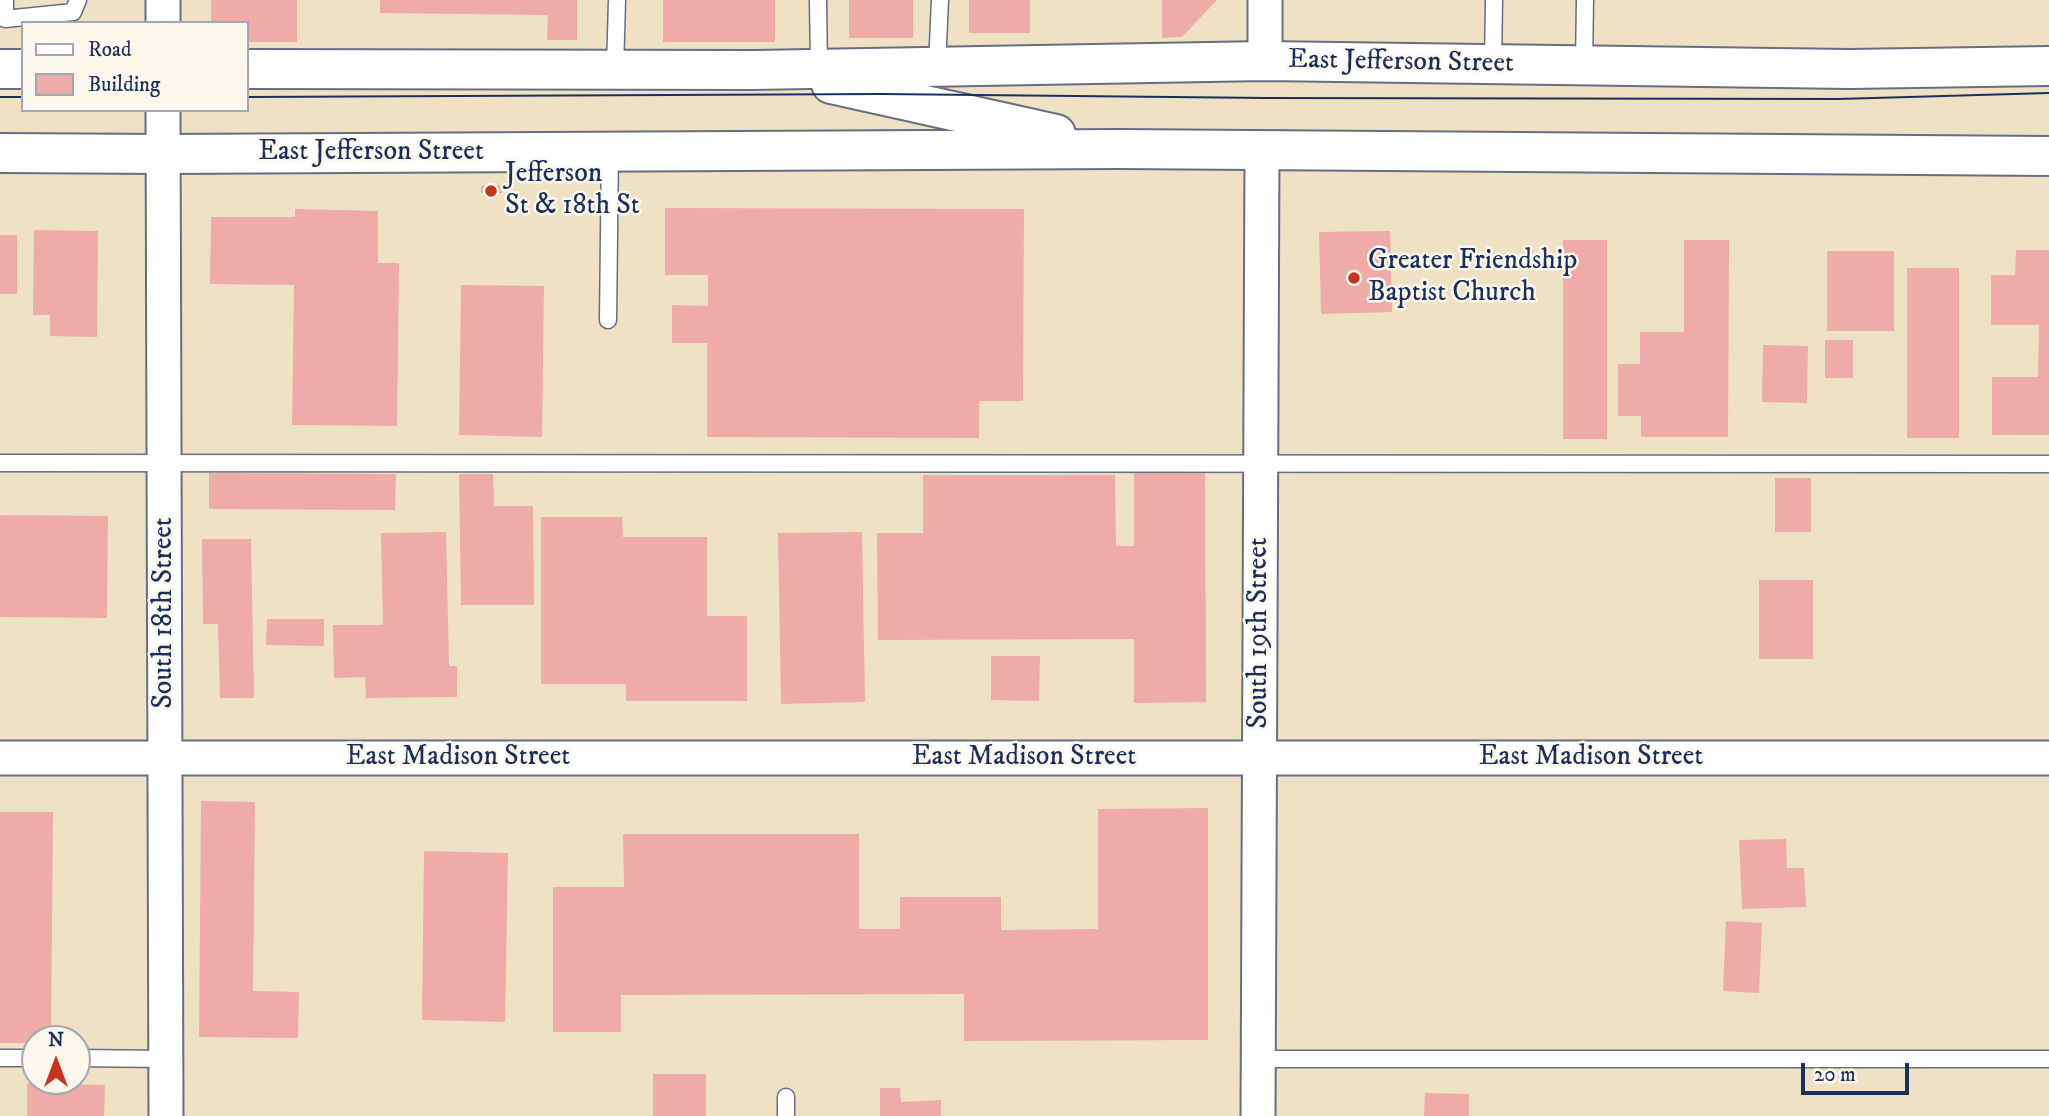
<!DOCTYPE html>
<style>
body{margin:0}
#map{position:relative;width:2049px;height:1116px;overflow:hidden;background:#efe2c4;font-family:"IM FELL DW Pica",serif}
canvas{display:block}
.legend{position:absolute;left:21px;top:21px;width:228px;height:91px;box-sizing:border-box;background:#fbf7ec;border:2px solid #a1a7b3;margin:0;padding:9px 12px;list-style:none;font-size:21px;color:#1b2f5e}
.legend li{display:flex;align-items:center;gap:14px;height:35px}
.legend b{width:35px;border:2px solid #a1a7b3}
.north{position:absolute;left:21px;top:1025px;width:70px;height:70px;box-sizing:border-box;background:#fbf7ec;border:2px solid #a1a7b3;border-radius:50%;rotate:0deg;font-size:19px;font-weight:700;line-height:28px;text-align:center;color:#1b2f5e}
.north::after{content:'';display:block;margin:auto;width:24px;height:32px;background:#c8321e;clip-path:polygon(50% 0,100% 100%,50% 72%,0 100%)}
.scale{position:absolute;left:1801px;top:1063px;width:108px;height:32px;box-sizing:border-box;border:4px solid #1b2f5e;border-top:0;padding-left:9px;font-size:21px;line-height:24px;white-space:nowrap;color:#1b2f5e;-webkit-text-stroke:5px #fbf7ec;paint-order:stroke}
</style>
<div id="map">
<canvas width="2049" height="1116"></canvas>
<ul class="legend">
<li><b style="height:9px;background:#fff"></b>Road</li>
<li><b style="height:19px;background:#eeaba7"></b>Building</li>
</ul>
<div class="north">N</div>
<div class="scale">20 m</div>
</div>
<script>
const ctx = document.querySelector('canvas').getContext('2d');
ctx.lineJoin = 'round';
function fill(path, color) { ctx.fillStyle = color; ctx.fill(path, 'evenodd'); }
const toPath = rows => new Path2D(rows.map(r => 'M' + r).join(''));
function trace(path, color, width, dash) { ctx.strokeStyle = color; ctx.lineWidth = width; ctx.lineCap = dash ? 'butt' : 'round'; ctx.setLineDash(dash || []); ctx.stroke(path); }
function write(font, color, halo, rows, align = 'center') {
  ctx.font = font + ' "IM FELL DW Pica",serif'; ctx.lineWidth = 5; ctx.setLineDash([]); ctx.textBaseline = 'middle'; ctx.strokeStyle = halo; ctx.fillStyle = color; for (const [text, x, y, turn = 0] of rows) {
    ctx.save(); ctx.translate(x, y); ctx.rotate((+turn || 0) * Math.PI / 180); ctx.textAlign = isNaN(turn) ? turn : align; if (halo) ctx.strokeText(text, 0, 0); ctx.fillText(text, 0, 0); ctx.restore();
  }
}
const building = toPath([
 [211,0,297,0,297,42,247,42,247,23,211,23],
 [380,0,577,0,577,40,547,40,548,15,380,13],
 [663,0,775,0,775,42,663,42],
 [849,0,913,0,913,38,849,38],
 [969,0,1030,0,1030,33,969,33],
 [1162,0,1217,0,1182,37,1162,38],
 [502,185,502,193,481,193,481,186],
 [665,208,1024,209,1023,401,979,401,979,438,707,437,707,343,672,343,672,305,708,306,708,275,665,275],
 [295,209,378,211,378,263,399,263,397,426,292,425,294,285,210,284,211,217,295,217],
 [34,230,98,231,97,337,50,336,50,315,33,315],
 [1390,231,1392,312,1321,314,1319,232],
 [0,235,17,235,17,294,0,294],
 [1563,240,1607,240,1607,439,1563,439],
 [1684,240,1729,240,1728,437,1641,437,1641,416,1618,416,1618,364,1640,364,1640,332,1684,332],
 [2016,250,2049,250,2049,435,1992,435,1992,377,2038,377,2039,325,1991,325,1991,275,2015,275],
 [1827,251,1894,251,1894,331,1827,331],
 [1907,268,1959,268,1959,438,1907,438],
 [461,285,544,286,542,437,459,435],
 [1825,340,1853,340,1853,378,1825,378],
 [1763,345,1808,346,1807,403,1762,402],
 [1134,472,1205,472,1206,702,1134,703,1134,639,878,640,877,533,923,533,923,475,1115,475,1116,546,1134,546],
 [209,473,396,474,395,510,209,509],
 [459,474,493,474,494,506,533,506,534,605,461,605],
 [1775,478,1811,478,1811,532,1775,532],
 [0,515,108,516,107,618,0,617],
 [541,517,622,517,623,537,707,537,707,616,747,616,747,701,626,701,626,684,541,684],
 [446,532,449,666,457,666,457,697,366,698,365,677,334,678,333,625,383,625,381,533],
 [862,532,865,702,781,704,778,533],
 [202,539,251,539,254,698,220,698,218,624,203,624],
 [1759,580,1813,580,1813,659,1759,659],
 [267,619,324,619,324,646,266,645],
 [991,656,1040,656,1039,701,991,700],
 [201,801,255,802,253,991,299,992,298,1038,199,1037],
 [1208,808,1208,1040,964,1041,964,994,621,995,621,1032,553,1032,553,887,624,887,623,834,859,834,859,929,900,929,900,897,1001,897,1001,930,1098,929,1098,809],
 [0,812,53,812,51,1039,35,1039,35,1043,0,1043],
 [1786,839,1787,868,1804,868,1806,907,1742,909,1739,840],
 [424,851,508,853,505,1022,422,1020],
 [1726,921,1762,923,1759,993,1723,991],
 [653,1074,706,1074,706,1116,653,1116],
 [27,1083,105,1085,104,1116,27,1116],
 [880,1088,900,1088,901,1102,941,1100,941,1116,880,1116],
 [1425,1093,1469,1094,1469,1116,1424,1116]
]);
const service = toPath([
 [5,0,5,19,73,12,78,0],
 [818,0,819,68],
 [1493,64,1494,0],
 [1584,65,1585,0],
 [937,66,940,0],
 [615,70,617,0],
 [608,320,610,151],
 [0,463,2049,464],
 [0,1058,35,1058],
 [77,1058,165,1059],
 [1258,1059,2049,1059],
 [786,1116,786,1097]
]);
const minor = toPath([
 [163,0,163,23],
 [1265,61,1265,0],
 [163,110,166,1116],
 [0,758,2049,758],
 [1258,1116,1262,151]
]);
const primary = toPath([
 [0,69,23,69],
 [247,69,753,70,1265,61,1849,69,2049,66],
 [831,84,1056,134],
 [0,153,164,154,1119,149,2049,156]
]);
const tram = toPath([
 [0,97,23,97],
 [247,97,881,94,1267,98,1838,99,2049,93]
]);
const markers = [
 [491,191,7,"#c8321e"],
 [1354,278,7,"#c8321e"]
];
const streetNames = [
 ["East Jefferson Street",1401,63,1],
 ["East Jefferson Street",371,153],
 ["South 18th Street",165,613,-90],
 ["South 19th Street",1260,633,-90],
 ["East Madison Street",458,758],
 ["East Madison Street",1024,758],
 ["East Madison Street",1591,758]
];
const poiNames = [
 ["Jefferson",505,175],
 ["St & 18th St",505,207],
 ["Greater Friendship",1368,262],
 ["Baptist Church",1368,294]
];
fill(building, '#eeaba7');
trace(service, '#656e82', 19);
trace(minor, '#656e82', 37);
trace(primary, '#656e82', 42);
trace(service, '#fff', 16);
trace(minor, '#fff', 33);
trace(primary, '#fff', 38);
trace(tram, '#1b2f5e', 2);
for (const [x, y, r, color] of markers) { const dot = new Path2D(); dot.arc(x, y, r, 0, 2 * Math.PI); ctx.fillStyle = color; ctx.fill(dot); trace(dot, '#fbf7ec', 2.5); }
write('28px', '#1b2f5e', '#fbf7ec', streetNames);
write('28px', '#1b2f5e', '#fbf7ec', poiNames, 'left');
</script>
